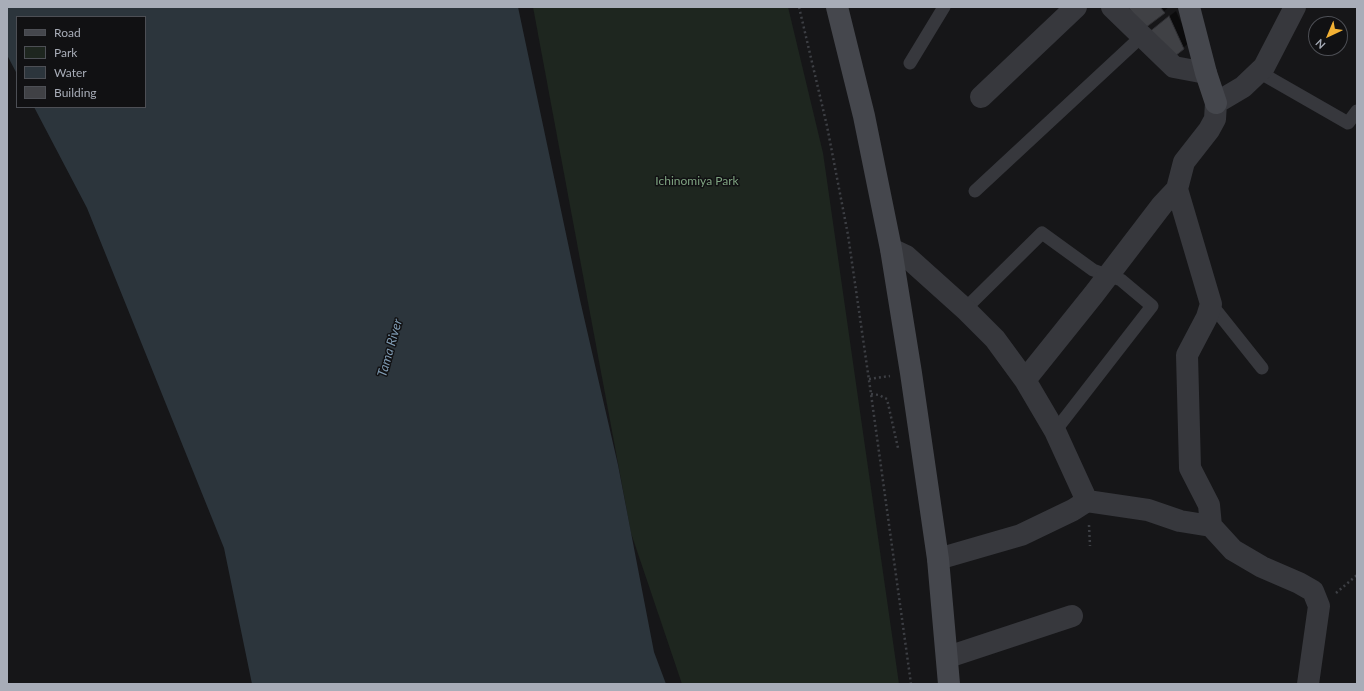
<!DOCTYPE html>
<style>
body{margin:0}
#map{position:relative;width:1364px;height:691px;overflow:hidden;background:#161618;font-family:Lato,sans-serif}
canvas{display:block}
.frame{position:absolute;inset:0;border:8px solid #a8adb8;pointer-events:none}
.legend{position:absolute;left:16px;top:16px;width:130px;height:92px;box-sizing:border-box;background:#111113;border:1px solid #4d4f55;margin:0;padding:5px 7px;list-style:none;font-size:12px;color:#a8adb8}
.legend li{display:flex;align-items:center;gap:8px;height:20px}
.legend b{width:20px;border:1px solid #4d4f55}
.north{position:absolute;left:1308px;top:16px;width:40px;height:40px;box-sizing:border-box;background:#111113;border:1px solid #4d4f55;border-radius:50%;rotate:224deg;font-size:11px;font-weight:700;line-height:16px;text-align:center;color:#a8adb8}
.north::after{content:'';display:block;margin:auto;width:14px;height:18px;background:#f2b134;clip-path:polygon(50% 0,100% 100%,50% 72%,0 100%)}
</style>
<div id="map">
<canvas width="1364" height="691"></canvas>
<div class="frame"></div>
<ul class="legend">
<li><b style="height:5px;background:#45474d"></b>Road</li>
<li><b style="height:11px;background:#1e261f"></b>Park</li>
<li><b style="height:11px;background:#2c353c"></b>Water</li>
<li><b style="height:11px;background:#404145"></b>Building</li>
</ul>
<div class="north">N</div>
</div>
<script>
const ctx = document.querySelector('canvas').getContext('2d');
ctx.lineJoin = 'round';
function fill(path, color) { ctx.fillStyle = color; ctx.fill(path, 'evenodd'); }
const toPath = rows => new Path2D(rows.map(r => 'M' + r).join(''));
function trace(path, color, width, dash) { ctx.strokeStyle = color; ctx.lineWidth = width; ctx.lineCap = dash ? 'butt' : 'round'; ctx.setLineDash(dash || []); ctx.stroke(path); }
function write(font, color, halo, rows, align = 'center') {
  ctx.font = font + ' Lato,sans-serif'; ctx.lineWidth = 3; ctx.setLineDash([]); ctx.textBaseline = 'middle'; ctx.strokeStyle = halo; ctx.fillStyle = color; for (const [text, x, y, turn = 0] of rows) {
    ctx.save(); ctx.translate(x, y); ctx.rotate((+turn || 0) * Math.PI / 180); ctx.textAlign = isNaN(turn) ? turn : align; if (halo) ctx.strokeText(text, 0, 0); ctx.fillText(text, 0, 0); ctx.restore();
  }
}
const green = toPath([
 [533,7,788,7,823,153,899,684,682,684,631,533]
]);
const water = toPath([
 [7,7,518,7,580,300,618,465,654,652,666,684,252,684,224,548,87,208,34,107,145,107,145,17,17,17,17,74,7,55]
]);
const shadow = toPath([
 [1129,7,1169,7,1145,27],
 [1176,11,1190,42,1170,59,1155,27]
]);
const building = toPath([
 [1128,7,1160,7,1165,13,1145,28,1128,7],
 [1169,16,1184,49,1170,60,1148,33,1169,16]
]);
const path = toPath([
 [799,7,827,126,848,235,871,394,911,684],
 [869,379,890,376],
 [871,394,879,395,887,399,898,448],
 [1089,525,1090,546],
 [1336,593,1357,575]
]);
const lane = toPath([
 [910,63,944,7],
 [1259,72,1348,123,1357,111],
 [975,191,1142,36],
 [1211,304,1262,368],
 [965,309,1042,233,1093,270,1121,280,1152,306,1055,431]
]);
const street = toPath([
 [1112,7,1174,67,1206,73],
 [1295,7,1264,67,1243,87,1216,103,1215,119,1209,130,1184,162,1177,189,1211,304,1207,317,1187,355,1190,468,1209,505,1211,526,1233,550,1262,567,1299,583,1313,591,1319,606,1308,684],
 [981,97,1076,7],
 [891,249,906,256,965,309,995,339,1025,380,1055,431,1087,501,1148,510,1180,521,1211,526],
 [1025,380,1094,294,1162,205,1177,189],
 [938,559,1021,535,1073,510,1087,501],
 [948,657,1072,616]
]);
const secondary = toPath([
 [837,7,864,116,891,249,911,373,938,559,949,684],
 [1189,7,1206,73,1216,103]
]);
const parkNames = [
 ["Ichinomiya Park",697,181]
];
const waterNames = [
 ["Tama River",390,348,-74]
];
fill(green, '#1e261f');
fill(water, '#2c353c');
fill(shadow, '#0007');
fill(building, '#404145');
trace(building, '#303034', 1);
trace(path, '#3d3f44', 2.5, [2, 3]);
trace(lane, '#37383d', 13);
trace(street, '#37383d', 22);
trace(secondary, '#45474d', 22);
write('12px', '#7fa381', '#111113', parkNames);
write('italic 13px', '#7f9bb3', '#111113', waterNames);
</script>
